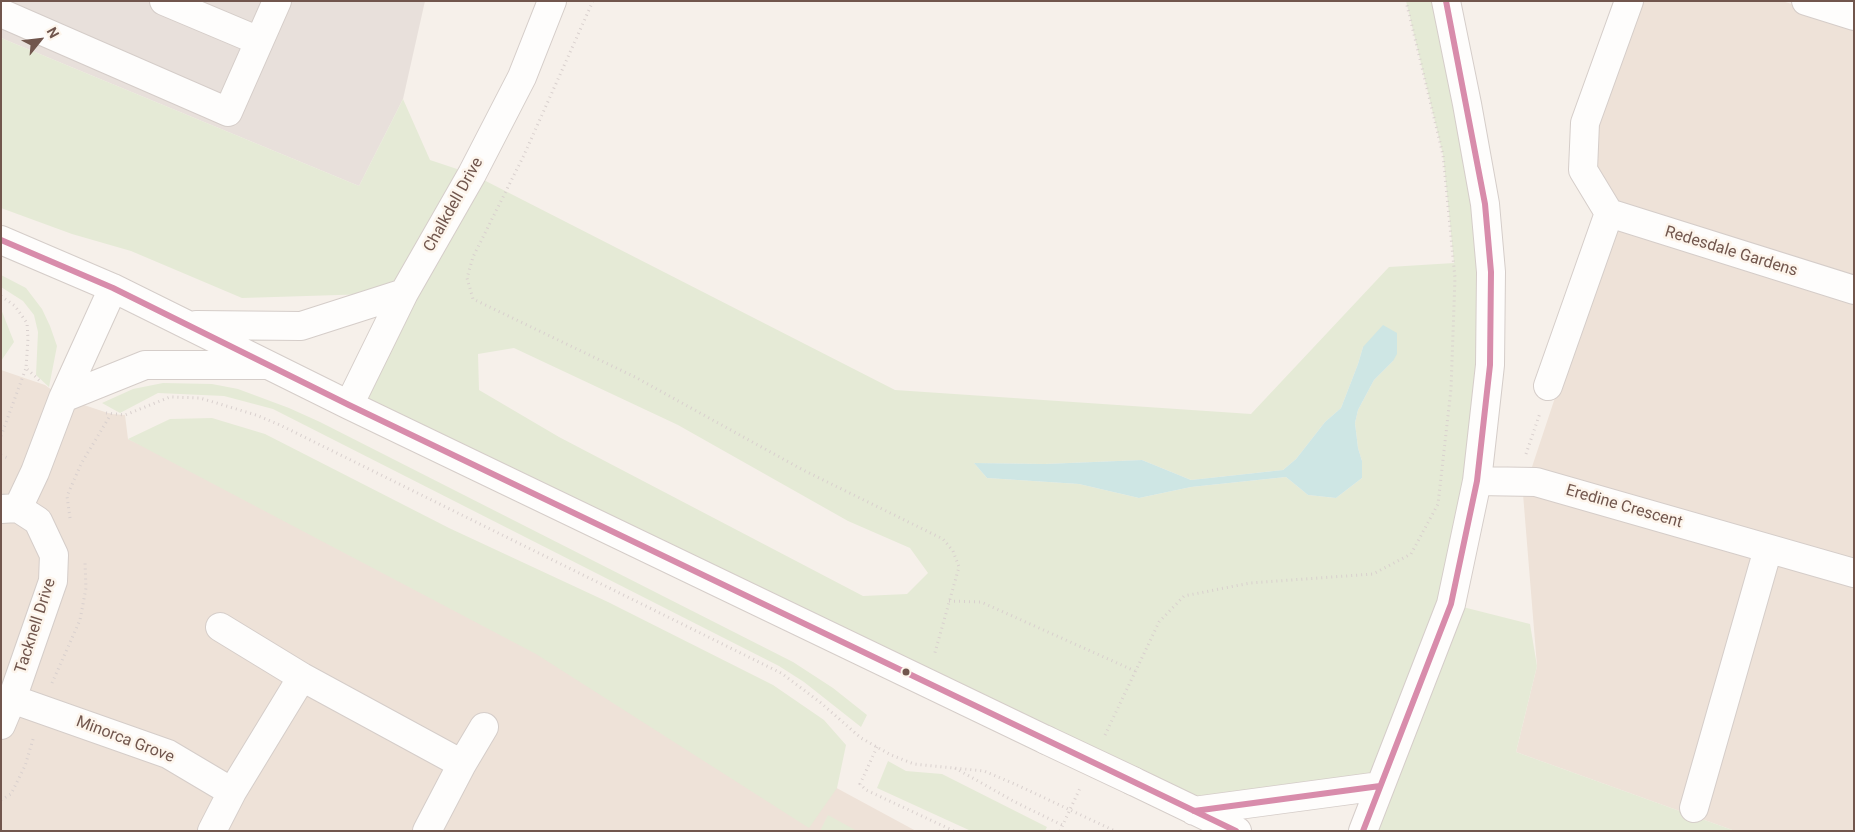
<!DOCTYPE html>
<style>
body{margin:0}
#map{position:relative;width:1855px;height:832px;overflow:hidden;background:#f6f0ea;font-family:Roboto,sans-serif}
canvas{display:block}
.frame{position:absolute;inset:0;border:2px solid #71564d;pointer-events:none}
.north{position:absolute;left:15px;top:15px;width:50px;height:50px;-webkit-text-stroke:4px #fdf5ec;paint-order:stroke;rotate:61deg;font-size:14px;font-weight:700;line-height:20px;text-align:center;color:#71564d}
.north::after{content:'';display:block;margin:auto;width:18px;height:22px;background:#71564d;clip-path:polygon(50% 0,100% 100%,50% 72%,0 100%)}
</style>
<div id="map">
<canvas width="1855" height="832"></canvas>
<div class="frame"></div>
<div class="north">N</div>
</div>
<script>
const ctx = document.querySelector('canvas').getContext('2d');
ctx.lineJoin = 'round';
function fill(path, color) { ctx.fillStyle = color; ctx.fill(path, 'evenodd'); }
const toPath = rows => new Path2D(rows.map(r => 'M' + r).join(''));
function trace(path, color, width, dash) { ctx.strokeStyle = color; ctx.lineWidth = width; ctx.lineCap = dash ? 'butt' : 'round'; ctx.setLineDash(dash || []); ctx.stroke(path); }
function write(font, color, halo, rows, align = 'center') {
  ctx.font = font + ' Roboto,sans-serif'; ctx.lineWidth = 5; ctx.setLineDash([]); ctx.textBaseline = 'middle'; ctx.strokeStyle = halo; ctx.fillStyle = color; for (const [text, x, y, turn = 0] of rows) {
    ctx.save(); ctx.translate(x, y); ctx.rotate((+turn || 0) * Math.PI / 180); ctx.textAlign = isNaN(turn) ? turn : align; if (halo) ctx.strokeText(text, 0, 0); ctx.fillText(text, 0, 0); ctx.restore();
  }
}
const residential = toPath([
 [1636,1,1782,1,1854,23,1854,831,1735,831,1516,752,1537,666,1523,494,1618,208,1593,168,1590,126],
 [1,370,45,385,63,398,111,414,125,415,128,439,578,648,916,831,1,831]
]);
const industrial = toPath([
 [1,1,425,1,403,99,359,186,1,38]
]);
const green = toPath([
 [1406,1,1446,1,1491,272,1451,604,1530,624,1537,666,1516,752,1735,831,1363,831,1380,787,1194,811,349,405,403,293,242,298,131,251,72,234,1,208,1,38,359,186,403,99,430,160,472,174,895,390,1251,414,1389,267,1454,263,1443,155],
 [1363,347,1393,361,1374,380,1358,410,1355,423,1358,448,1362,461,1362,478,1336,498,1308,495,1286,477,1191,487,1139,498,1079,484,987,478,974,463,1045,464,1142,460,1191,480,1283,470,1296,459,1325,422,1341,408,1358,364],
 [514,348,678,425,848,521,910,548,928,573,907,594,863,596,559,437,479,390,478,354],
 [1,275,26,288,42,309,50,326,57,346,49,387,36,375,38,332,34,315,23,301,1,287],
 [1,309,14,342,1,361],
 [163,383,212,384,238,389,289,408,320,422,793,662,833,688,867,715,861,727,804,682,779,666,273,409,224,396,158,393,120,413,102,403,133,389],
 [212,418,265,434,449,528,608,602,773,685,824,720,846,745,837,788,809,828,536,654,128,439,170,419],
 [888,761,906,771,942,774,1047,827,1045,831,971,831,877,788],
 [828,815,857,831,820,831]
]);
const water = toPath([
 [1383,325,1397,333,1397,354,1393,361,1374,380,1358,410,1355,423,1358,448,1362,461,1362,478,1336,498,1308,495,1286,477,1191,487,1139,498,1079,484,987,478,974,463,1045,464,1142,460,1191,480,1283,470,1296,459,1325,422,1341,408,1358,364,1363,347]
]);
const path = toPath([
 [593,1,524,155,473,257,467,278,473,299,635,377,803,470,943,539,953,551,959,567,934,656],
 [1,296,15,306,27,323,28,339,26,368,40,381],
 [106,413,125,415,170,397,200,398,256,415,280,425,781,673,821,703,861,738,891,755,914,764,984,771,1017,785],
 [1,436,26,368],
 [1526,454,1540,413],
 [1,455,10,459],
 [70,518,67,496,81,464,111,414],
 [949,601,981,602,1135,671],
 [52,683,80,620,86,588,85,563],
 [1105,735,1159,622,1184,596,1250,583,1373,574,1411,554,1438,504,1451,389,1455,278,1443,155,1406,1],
 [877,747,860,784,866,790,954,831],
 [955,768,1015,802,1062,825],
 [1,800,11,794,25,766,34,736],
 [1060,831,1081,786]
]);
const minor = toPath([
 [164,1,259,41],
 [1629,1,1585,123,1583,170,1609,213,1854,290],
 [1806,1,1854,16],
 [1,13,228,112,277,1],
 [1,240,113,288,349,405,1046,740],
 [196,325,301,326,404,293],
 [1548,386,1609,213],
 [63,398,145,365,263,365],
 [349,405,404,293,472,174,522,77,552,1],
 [1477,481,1536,482,1854,573],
 [18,508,35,472,63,398,113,288],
 [1,509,18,508,38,521,54,555,53,581,12,699,1,725],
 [302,677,462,764,484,727],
 [12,699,168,754,232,792,302,677,220,627],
 [1133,781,1237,831],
 [1694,808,1768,549],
 [1194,811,1380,786],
 [212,831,232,792],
 [427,831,462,764],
 [1363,831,1451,604,1477,481,1490,365,1491,272,1485,204,1467,104,1446,1]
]);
const pathBridge = toPath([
 [1017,785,1115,831]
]);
const minorBridge = toPath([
 [1046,740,1133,781]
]);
const bus1 = toPath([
 [1,240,113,288,349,405,1236,831],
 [1194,811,1380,786],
 [1363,831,1451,604,1477,481,1490,365,1491,272,1485,204,1446,1]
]);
const markers = [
 [906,672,4.5,"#71564d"]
];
const streetNames = [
 ["Chalkdell Drive",454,205,-61],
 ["Redesdale Gardens",1731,252,17],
 ["Eredine Crescent",1624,507,16],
 ["Tacknell Drive",36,626,-72],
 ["Minorca Grove",125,740,21]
];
fill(residential, '#eee2d8');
fill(industrial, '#e8e0db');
fill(green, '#e5ead6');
fill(water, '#cee6e4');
trace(minor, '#d5cdc9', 30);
trace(path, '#d9d0ce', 3, [1, 4]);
trace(minor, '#fefdfc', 28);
trace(minorBridge, '#d5cdc9', 30, []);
trace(pathBridge, '#d9d0ce', 3, [1, 4]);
trace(minorBridge, '#fefdfc', 28);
trace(bus1, '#d88cab', 6);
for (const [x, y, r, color] of markers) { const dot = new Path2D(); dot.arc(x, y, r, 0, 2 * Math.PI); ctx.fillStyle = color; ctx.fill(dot); trace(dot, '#fdf5ec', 2); }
write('16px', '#71564d', '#fdf5ec', streetNames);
</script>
